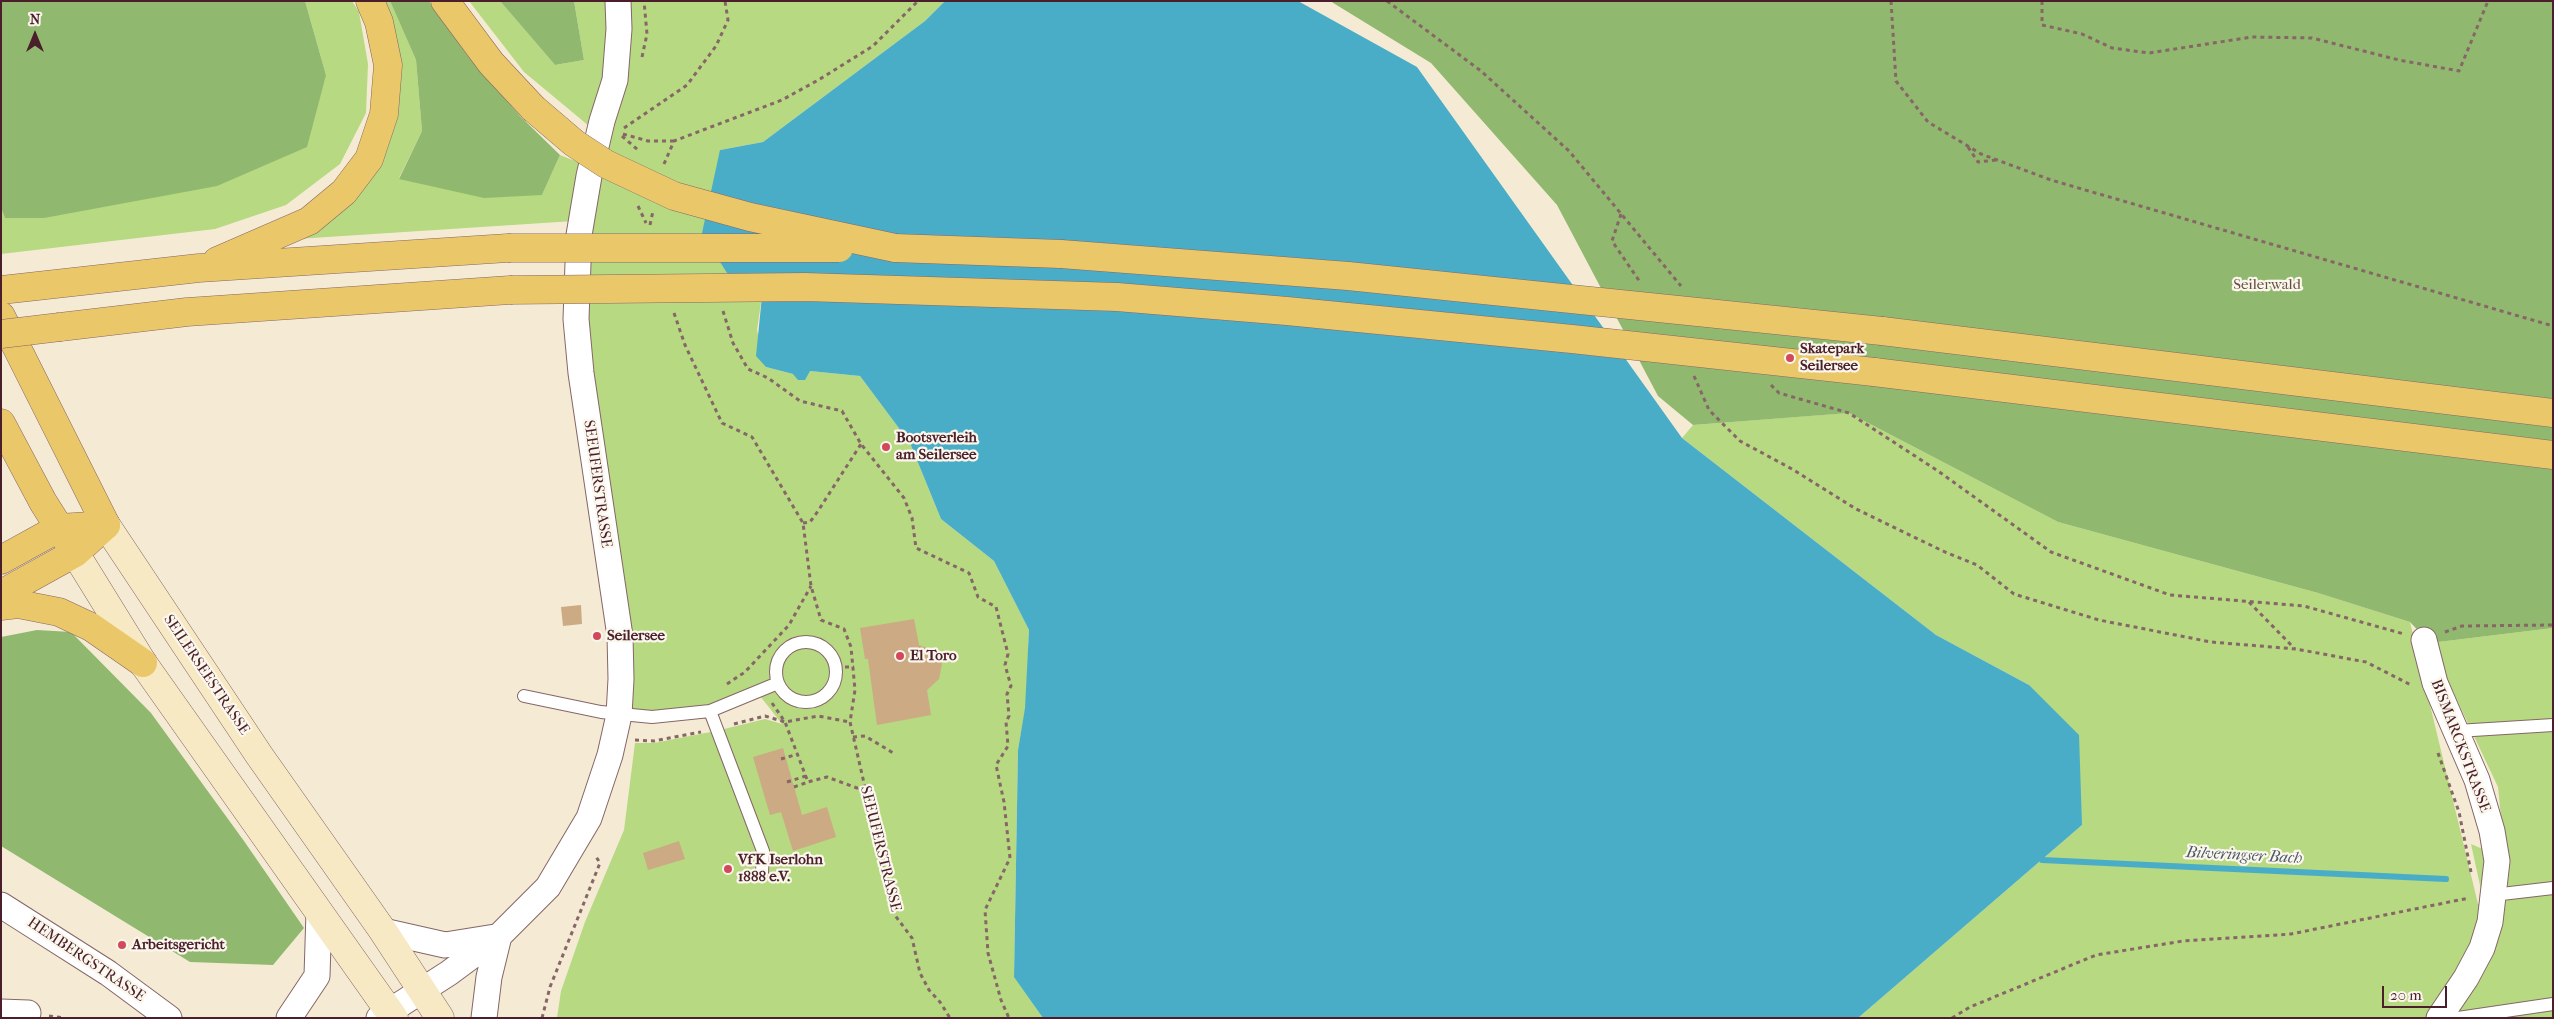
<!DOCTYPE html>
<style>
body{margin:0}
#map{position:relative;width:2554px;height:1019px;overflow:hidden;background:#f5ebd5;font-family:"IM FELL French Canon",serif}
canvas{display:block}
.frame{position:absolute;inset:0;border:2px solid #4a1f2b;pointer-events:none}
.north{position:absolute;left:10px;top:10px;width:50px;height:50px;-webkit-text-stroke:4px #fbf7ec;paint-order:stroke;rotate:0deg;font-size:14px;font-weight:700;line-height:20px;text-align:center;color:#4a1f2b}
.north::after{content:'';display:block;margin:auto;width:18px;height:22px;background:#4a1f2b;clip-path:polygon(50% 0,100% 100%,50% 72%,0 100%)}
.scale{position:absolute;left:2382px;top:986px;width:65px;height:22px;box-sizing:border-box;border:2px solid #4a1f2b;border-top:0;padding-left:6px;font-size:15px;line-height:18px;white-space:nowrap;color:#4a1f2b;-webkit-text-stroke:4px #fbf7ec;paint-order:stroke}
</style>
<div id="map">
<canvas width="2554" height="1019"></canvas>
<div class="frame"></div>
<div class="north">N</div>
<div class="scale">20 m</div>
</div>
<script>
const ctx = document.querySelector('canvas').getContext('2d');
ctx.lineJoin = 'round';
function fill(path, color) { ctx.fillStyle = color; ctx.fill(path, 'evenodd'); }
const toPath = rows => new Path2D(rows.map(r => 'M' + r).join(''));
function trace(path, color, width, dash) { ctx.strokeStyle = color; ctx.lineWidth = width; ctx.lineCap = dash ? 'butt' : 'round'; ctx.setLineDash(dash || []); ctx.stroke(path); }
function write(font, color, halo, rows, align = 'center') {
  ctx.font = font + ' "IM FELL French Canon",serif'; ctx.lineWidth = 4.5; ctx.setLineDash([]); ctx.textBaseline = 'middle'; ctx.strokeStyle = halo; ctx.fillStyle = color; for (const [text, x, y, turn = 0] of rows) {
    ctx.save(); ctx.translate(x, y); ctx.rotate((+turn || 0) * Math.PI / 180); ctx.textAlign = isNaN(turn) ? turn : align; if (halo) ctx.strokeText(text, 0, 0); ctx.fillText(text, 0, 0); ctx.restore();
  }
}
const green = toPath([
 [305,1,352,1,359,12,368,64,366,113,340,164,286,205,215,229,1,254,1,208,5,218,326,75],
 [381,1,390,1,416,60,422,131,399,178,542,195,560,155,585,165,574,221,281,240,375,168],
 [469,1,500,1,555,65,584,60,574,1,606,1,610,22,606,72,589,126,524,72],
 [623,1,945,1,925,21,763,142,720,150,762,296,757,330,766,367,793,374,810,371,860,376,910,443,941,519,994,561,1029,630,1026,705,1018,750,1014,976,1043,1018,557,1018,561,991,585,922,624,830,635,743,654,743,716,731,765,719,782,724,753,687,695,711,623,713,580,322],
 [1818,294,1849,413,2058,522,2318,593,2410,622,2478,904,2509,900,2498,787,2430,643,2553,628,2553,1018,1858,1018,2082,825,2029,685,1936,635,1682,438,1693,425,1847,413],
 [2471,844,2485,850,2484,890,2481,890]
]);
const forest = toPath([
 [1,1,305,1,326,75,307,147,217,186,44,218,5,218,1,208],
 [390,1,429,1,467,55,520,116,560,155,542,195,484,198,399,179,422,131,416,60],
 [500,1,574,1,584,60,555,65],
 [1330,1,2553,1,2553,628,2430,643,2410,622,2318,593,2058,522,1849,413,1693,425,1658,396,1557,205,1431,63],
 [37,630,71,632,151,713,244,841,304,928,273,965,190,962,1,846,1,637]
]);
const water = toPath([
 [945,1,1298,1,1417,67,1682,438,1936,635,2029,685,2079,735,2082,825,1858,1018,1043,1018,1014,977,1018,750,1025,708,1029,630,994,561,941,519,910,443,860,376,810,371,805,380,798,380,793,374,766,367,756,356,762,296,727,273,702,233,720,150,763,142,925,21]
]);
const stream = toPath([
 [2042,860,2446,879]
]);
const building = toPath([
 [581,605,582,624,563,626,561,607],
 [914,619,919,645,934,651,942,664,939,679,927,690,931,715,877,725,868,659,865,659,860,628],
 [783,748,802,815,827,807,836,837,793,851,781,812,770,815,753,757],
 [679,841,685,859,648,870,643,853]
]);
const path = toPath([
 [1387,1,1481,71,1569,151,1681,286],
 [1891,1,1896,81,1928,122,1981,154,2051,180,2553,326],
 [2042,1,2042,25,2082,34,2112,48,2149,53,2252,37,2312,38,2399,60,2459,71,2488,1],
 [642,57,647,34,644,1],
 [624,128,687,85,716,46,728,20,725,1],
 [623,134,648,141,674,141],
 [622,136,638,150],
 [1968,147,1978,162,1996,160],
 [664,164,674,141,782,100,820,79,873,46,918,1],
 [638,206,646,223],
 [1621,214,1612,241,1640,282],
 [650,225,653,211],
 [723,311,733,343,748,369,768,378,800,401,842,411,861,444,904,498,912,518,916,548,969,573,978,597,996,607,1008,654,1005,665,1011,686,1007,694,1009,716,1006,722,1008,746,996,765,1004,802,1010,858,985,910,988,953,1001,1000,1009,1018],
 [674,313,685,345,722,423,752,437,803,523,811,586,821,620,844,629,851,647,855,690,850,722,894,914,912,938,920,973,929,990,940,1002,950,1018],
 [1694,376,1709,410,1740,441,1792,469,1856,509,1945,552,1977,565,2014,594,2099,620,2211,642,2296,649,2366,662,2411,685],
 [1771,385,1779,393,1849,413,1938,471,2051,552,2170,595,2304,606,2404,634],
 [803,523,810,522,818,511,861,444],
 [2249,602,2295,649],
 [2445,632,2462,626,2553,625],
 [837,667,854,667],
 [727,684,745,672,789,625,811,586],
 [772,703,785,722,808,782,827,777,857,788,865,786],
 [734,724,765,716,785,722,818,716,850,722],
 [853,737,865,736,895,754],
 [635,740,654,741,701,732],
 [2438,753,2459,812,2471,872],
 [781,759,798,754],
 [787,782,806,776],
 [794,787,808,782],
 [49,1016,64,1018],
 [542,1018,550,987,600,863,595,855],
 [1952,1018,1970,1007,2096,955,2183,941,2291,934,2469,898]
]);
const lane = toPath([
 '776 672a30 30 0 1 1 60 0a30 30 0 1 1-60 0Z',
 [524,696,601,712,652,717,710,711,778,683],
 [710,711,763,851,762,873],
 [2457,731,2553,725],
 [2493,895,2553,888],
 [2458,1018,2553,1004]
]);
const street = toPath([
 [2424,640,2435,683,2477,780,2492,831,2497,861,2490,922,2482,948,2466,978,2439,1018],
 [1,905,108,973,169,1018],
 [383,931,445,945,495,937],
 [1,1012,28,1013],
 [289,1018,317,976,319,912],
 [379,1018,449,973,499,936,548,887,589,818,610,755,619,715,621,679,620,636,581,373,576,319,579,235,589,176,602,121,615,80,619,29,618,1],
 [484,1018,489,977,499,936]
]);
const secondary = toPath([
 [106,525,259,755,383,931,440,1018],
 [75,553,143,663,394,1018]
]);
const primary = toPath([
 [1,316,106,525],
 [1,423,43,502,72,548]
]);
const highway = toPath([
 [445,1,491,63,533,108],
 [895,248,1061,254],
 [217,261,309,221,344,192,369,159,384,114,388,65,379,22,370,1],
 [1,290,199,268,508,248],
 [60,327,187,312,510,290],
 [1882,331,2553,413],
 [1874,372,2553,455],
 [1,560,59,528,106,525],
 [1,594,75,553,106,525],
 [1,606,18,604,59,612,91,627,143,663]
]);
const highwayBridge = toPath([
 [533,108,574,143,606,164,674,196,750,217,895,248],
 [508,248,839,248],
 [1061,254,1348,276,1882,331],
 [510,290,805,287,1117,297,1287,311,1572,339,1874,372],
 [1,334,60,327]
]);
const markers = [
 [1790,358,5,"#d1495b"],
 [886,447,5,"#d1495b"],
 [597,636,5,"#d1495b"],
 [900,656,5,"#d1495b"],
 [728,869,5,"#d1495b"],
 [122,945,5,"#d1495b"]
];
const parkNames = [
 ["Seilerwald",2267,285]
];
const poiNames = [
 ["Skatepark",1800,349],
 ["Seilersee",1800,366],
 ["Bootsverleih",896,438],
 ["am Seilersee",896,455],
 ["Seilersee",607,636],
 ["El Toro",910,656],
 ["VfK Iserlohn",738,860],
 ["1888 e.V.",738,877],
 ["Arbeitsgericht",132,945]
];
const streetNames = [
 ["SEEUFERSTRASSE",597,484,82],
 ["SEILERSEESTRASSE",206,675,56],
 ["BISMARCKSTRASSE",2460,746,69],
 ["SEEUFERSTRASSE",880,849,76],
 ["HEMBERGSTRASSE",86,960,34]
];
const waterNames = [
 ["Bilveringser Bach",2244,856,3]
];
fill(green, '#b6d981');
fill(forest, '#90b96f');
fill(water, '#49adc8');
trace(stream, '#49adc8', 6);
fill(building, '#ccaa84');
trace(lane, '#866666', 14);
trace(street, '#866666', 27);
trace(secondary, '#866666', 29);
trace(primary, '#866666', 29);
trace(highway, '#866666', 29);
trace(path, '#866666', 3, [4, 4]);
trace(lane, '#fff', 12);
trace(street, '#fff', 25);
trace(secondary, '#f7e9c3', 28);
trace(primary, '#eac769', 28);
trace(highway, '#eac769', 28);
trace(highwayBridge, '#866666', 29, []);
trace(highwayBridge, '#eac769', 28);
for (const [x, y, r, color] of markers) { const dot = new Path2D(); dot.arc(x, y, r, 0, 2 * Math.PI); ctx.fillStyle = color; ctx.fill(dot); trace(dot, '#fbf7ec', 2); }
write('15px', '#654e40', '#fbf7ec', parkNames);
write('bold 15px', '#4a1f2b', '#fbf7ec', poiNames, 'left');
write('15px', '#4a1f2b', '#fbf7ec', streetNames);
write('italic 16px', '#4a586a', '#fbf7ec', waterNames);
</script>
